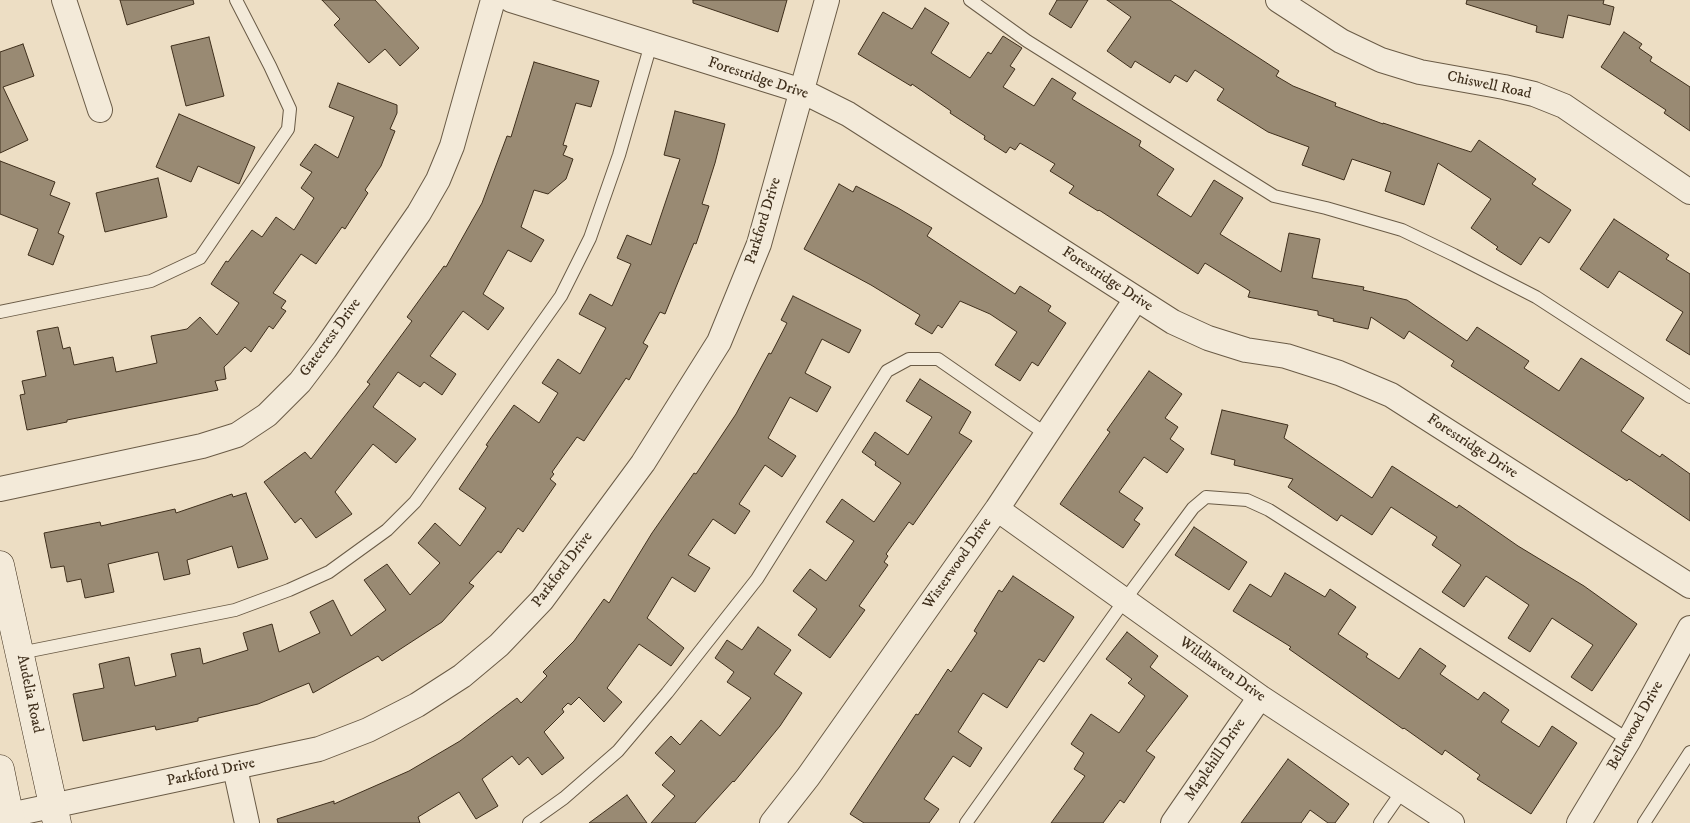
<!DOCTYPE html>
<style>
body{margin:0}
canvas{display:block;background:#eddec4}
</style>
<canvas width="1690" height="823"></canvas>
<script>
const ctx = document.querySelector('canvas').getContext('2d');
ctx.lineJoin = 'round';
function fill(path, color) { ctx.fillStyle = color; ctx.fill(path, 'evenodd'); }
const toPath = rows => new Path2D(rows.map(r => 'M' + r).join(''));
function trace(path, color, width, dash) { ctx.strokeStyle = color; ctx.lineWidth = width; ctx.lineCap = dash ? 'butt' : 'round'; ctx.setLineDash(dash || []); ctx.stroke(path); }
function write(font, color, halo, rows, align = 'center') {
  ctx.font = font + ' "IM FELL DW Pica",serif'; ctx.lineWidth = 5; ctx.setLineDash([]); ctx.textBaseline = 'middle'; ctx.strokeStyle = halo; ctx.fillStyle = color; for (const [text, x, y, turn = 0] of rows) {
    ctx.save(); ctx.translate(x, y); ctx.rotate((+turn || 0) * Math.PI / 180); ctx.textAlign = isNaN(turn) ? turn : align; if (halo) ctx.strokeText(text, 0, 0); ctx.fillText(text, 0, 0); ctx.restore();
  }
}
const building = toPath([
 [120,0,193,0,194,4,127,25,120,0],
 [322,0,375,0,419,48,400,66,385,49,369,63,334,25,340,19,322,0],
 [693,0,787,0,778,32,693,3,693,0],
 [1057,0,1088,0,1071,28,1049,14,1057,0],
 [1107,0,1170,0,1279,71,1276,76,1293,86,1336,103,1335,106,1383,124,1383,123,1471,152,1479,140,1536,179,1532,184,1571,210,1549,243,1540,237,1521,265,1496,249,1498,247,1471,228,1491,199,1438,163,1424,205,1385,191,1391,172,1352,159,1344,180,1302,165,1309,147,1268,132,1217,100,1224,89,1195,70,1187,82,1175,75,1170,83,1135,61,1131,68,1107,51,1131,17,1107,0],
 [1467,0,1604,0,1603,4,1614,7,1610,25,1568,15,1563,38,1536,32,1537,26,1466,4,1467,0],
 [925,8,949,23,931,53,970,78,988,52,991,54,1003,36,1022,48,1010,66,1015,69,1003,87,1034,106,1052,78,1076,93,1072,99,1141,141,1139,146,1174,169,1157,195,1191,217,1214,180,1243,198,1220,234,1281,272,1289,233,1320,239,1312,278,1364,287,1363,290,1407,300,1467,341,1477,327,1529,361,1524,368,1559,391,1581,358,1644,398,1621,431,1660,457,1662,454,1690,474,1690,521,1629,479,1627,481,1451,366,1454,361,1409,331,1404,339,1371,317,1368,329,1333,321,1334,319,1318,315,1318,311,1248,297,1250,291,1205,263,1198,274,1099,210,1098,211,1069,193,1074,186,1050,171,1055,164,1020,143,1015,150,1010,147,1006,153,984,139,985,136,950,113,951,111,912,84,911,86,858,54,883,12,912,29,925,8],
 [1624,32,1642,44,1639,48,1652,57,1650,61,1690,87,1690,131,1664,113,1666,110,1601,67,1624,32],
 [209,37,224,96,186,106,171,46,209,37],
 [23,44,34,76,3,87,28,140,0,153,0,52,23,44],
 [534,62,599,81,591,107,576,103,563,145,567,146,563,155,573,159,566,179,548,194,534,190,521,227,544,240,531,262,508,250,483,294,504,308,488,330,463,311,430,356,456,374,442,395,424,382,420,387,398,372,373,407,416,439,396,463,373,444,335,492,352,514,316,538,301,518,295,523,264,482,305,452,311,459,370,384,367,382,412,321,407,317,444,266,446,267,482,203,507,136,511,137,534,62],
 [338,83,397,105,397,113,390,129,395,131,381,166,365,190,368,193,345,229,342,227,316,264,301,254,273,293,286,301,281,308,286,311,273,329,269,326,251,352,245,347,224,367,226,379,215,381,218,390,67,420,67,422,27,430,20,395,25,394,22,381,46,376,37,331,58,327,63,349,70,347,74,365,113,357,116,372,157,363,151,336,187,329,200,317,217,335,239,303,211,284,226,261,228,262,252,230,262,237,276,217,294,230,314,198,301,188,312,172,300,165,315,144,338,158,354,117,329,107,338,83],
 [675,111,725,124,715,163,702,204,709,206,696,244,694,243,665,314,660,312,643,343,648,346,629,380,626,378,584,441,577,437,552,472,554,474,550,479,556,484,523,532,518,528,501,553,498,551,469,583,474,586,442,622,382,661,378,656,313,693,309,683,258,704,198,718,198,721,156,730,155,726,83,741,73,694,104,688,99,664,129,657,135,686,176,676,171,654,200,648,203,664,248,650,243,633,272,624,279,652,320,633,310,612,333,600,351,636,386,610,364,580,387,564,410,595,440,563,418,543,435,523,460,546,486,508,459,489,488,446,486,445,514,405,539,423,558,393,542,383,558,359,580,374,606,328,579,314,590,294,612,306,631,264,617,258,627,235,651,245,680,159,664,155,675,111],
 [179,114,255,147,239,184,198,166,191,182,156,167,179,114],
 [0,161,55,182,50,195,70,203,58,233,64,236,53,265,28,255,38,229,0,214,0,161],
 [158,178,167,217,105,232,96,193,158,178],
 [839,184,853,192,856,186,898,208,932,228,927,236,1015,294,1020,286,1051,306,1048,311,1066,323,1038,366,1032,362,1020,381,995,365,1017,332,990,314,960,301,942,328,938,325,932,334,915,324,920,315,871,285,804,249,839,184],
 [1614,219,1669,255,1666,259,1690,274,1690,355,1666,340,1683,312,1619,271,1608,288,1580,269,1614,219],
 [793,296,861,330,849,353,822,339,805,373,831,387,817,412,790,397,768,438,796,456,782,477,765,465,739,504,750,511,735,534,713,519,688,555,710,568,695,592,672,577,647,618,684,648,671,666,639,644,607,688,622,702,604,722,579,697,571,705,568,703,562,709,564,712,544,732,564,758,542,775,528,757,519,765,512,756,482,779,498,806,476,819,459,792,418,817,420,823,278,823,277,819,334,801,334,804,409,771,460,741,517,698,521,703,547,676,543,672,574,641,604,599,609,603,652,533,694,473,696,474,736,414,769,353,771,354,787,323,781,320,793,296],
 [1149,371,1182,394,1165,418,1178,427,1170,439,1184,449,1167,473,1144,457,1119,492,1143,508,1134,520,1140,524,1123,548,1060,504,1110,432,1107,430,1149,371],
 [920,379,971,412,959,433,972,441,913,525,909,522,886,554,888,556,884,562,888,565,859,606,865,610,830,658,798,635,817,609,793,591,810,569,826,581,854,541,826,522,842,499,874,522,901,483,875,465,876,462,862,452,875,432,908,455,932,417,906,401,920,379],
 [1222,410,1288,425,1284,438,1372,498,1392,466,1457,508,1459,505,1518,546,1584,586,1637,624,1592,691,1571,677,1593,645,1552,618,1530,652,1508,638,1529,605,1486,576,1464,607,1442,592,1461,565,1432,545,1437,537,1391,507,1372,535,1341,515,1337,521,1288,487,1293,479,1234,465,1235,460,1211,454,1222,410],
 [246,493,268,559,238,568,232,546,187,560,190,574,164,580,158,552,108,564,114,592,85,598,81,579,67,582,64,566,51,568,44,533,100,522,101,526,175,509,176,513,232,494,233,497,246,493],
 [1194,527,1247,562,1229,590,1175,555,1194,527],
 [1285,573,1325,597,1330,589,1356,607,1338,634,1368,654,1366,657,1399,679,1420,648,1446,666,1440,674,1478,700,1484,692,1509,710,1501,722,1539,747,1552,726,1577,743,1531,814,1477,779,1480,775,1445,750,1442,755,1404,728,1403,729,1289,649,1291,647,1233,611,1250,584,1271,597,1285,573],
 [1013,576,1074,617,1044,662,1039,659,1007,708,983,693,958,732,982,748,970,767,953,756,924,799,939,809,929,823,864,823,850,814,916,714,918,715,948,669,951,672,977,633,974,631,999,590,1002,592,1013,576],
 [758,627,791,650,774,674,802,693,780,726,734,782,733,781,695,823,651,823,675,796,662,785,675,771,655,753,671,736,680,745,701,720,720,736,751,698,727,682,734,672,715,658,727,640,742,650,758,627],
 [1127,632,1158,656,1150,667,1188,696,1146,751,1155,757,1124,803,1120,800,1103,823,1051,823,1085,776,1074,769,1084,753,1071,744,1091,714,1119,733,1145,696,1128,683,1132,679,1106,659,1127,632],
 [1288,759,1349,804,1335,823,1328,823,1310,810,1301,823,1241,823,1288,759],
 [627,795,647,823,589,823,627,795]
]);
const service = toPath([
 [970,0,1027,41,1274,196,1326,208,1402,230,1454,255,1536,297,1690,397],
 [0,312,151,281,200,258,288,129,290,109,270,66,236,0],
 [20,653,235,610,289,590,329,572,387,530,415,502,561,296,590,238,619,155,651,44],
 [529,823,564,798,618,751,667,693,757,579,887,371,909,359,938,359,1046,434],
 [966,823,1124,601,1193,508,1206,497,1247,500,1269,510,1629,740],
 [1380,823,1403,790],
 [1644,823,1690,752]
]);
const minor = toPath([
 [64,0,100,110],
 [511,0,802,91,848,114,1173,322,1208,338,1246,350,1286,356,1339,373,1391,395,1690,586],
 [1278,0,1341,41,1381,60,1420,72,1504,87,1534,94,1564,106,1690,192],
 [0,489,202,446,237,435,267,415,300,382,325,349,419,213,438,180,452,146,493,0],
 [997,509,1260,697,1452,823],
 [235,768,247,823],
 [0,817,319,749,368,730,417,705,462,676,499,645,542,600,643,463,719,342,759,244,827,0],
 [772,823,808,777,997,509,1136,299],
 [1173,823,1260,697],
 [1579,823,1629,740,1690,628]
]);
const secondary = toPath([
 [0,565,57,823],
 [0,769,11,823]
]);
const streetNames = [
 ["Forestridge Drive",758,79,18],
 ["Chiswell Road",1489,86,12],
 ["Parkford Drive",764,221,-73],
 ["Forestridge Drive",1107,280,33],
 ["Gatecrest Drive",331,338,-54],
 ["Forestridge Drive",1472,447,33],
 ["Wisterwood Drive",958,564,-55],
 ["Parkford Drive",563,570,-53],
 ["Wildhaven Drive",1222,670,35],
 ["Audelia Road",29,694,78],
 ["Bellewood Drive",1636,726,-61],
 ["Maplehill Drive",1216,760,-56],
 ["Parkford Drive",211,773,-12]
];
fill(building, '#998a73');
trace(building, '#3f2f1c', 1);
trace(service, '#6a5b46', 14);
trace(minor, '#6a5b46', 26);
trace(secondary, '#3f2f1c', 29);
trace(service, '#f3ead9', 12);
trace(minor, '#f3ead9', 24);
trace(secondary, '#f3ead9', 28);
write('15px', '#3f2f1c', '#f3ead9', streetNames);
</script>
